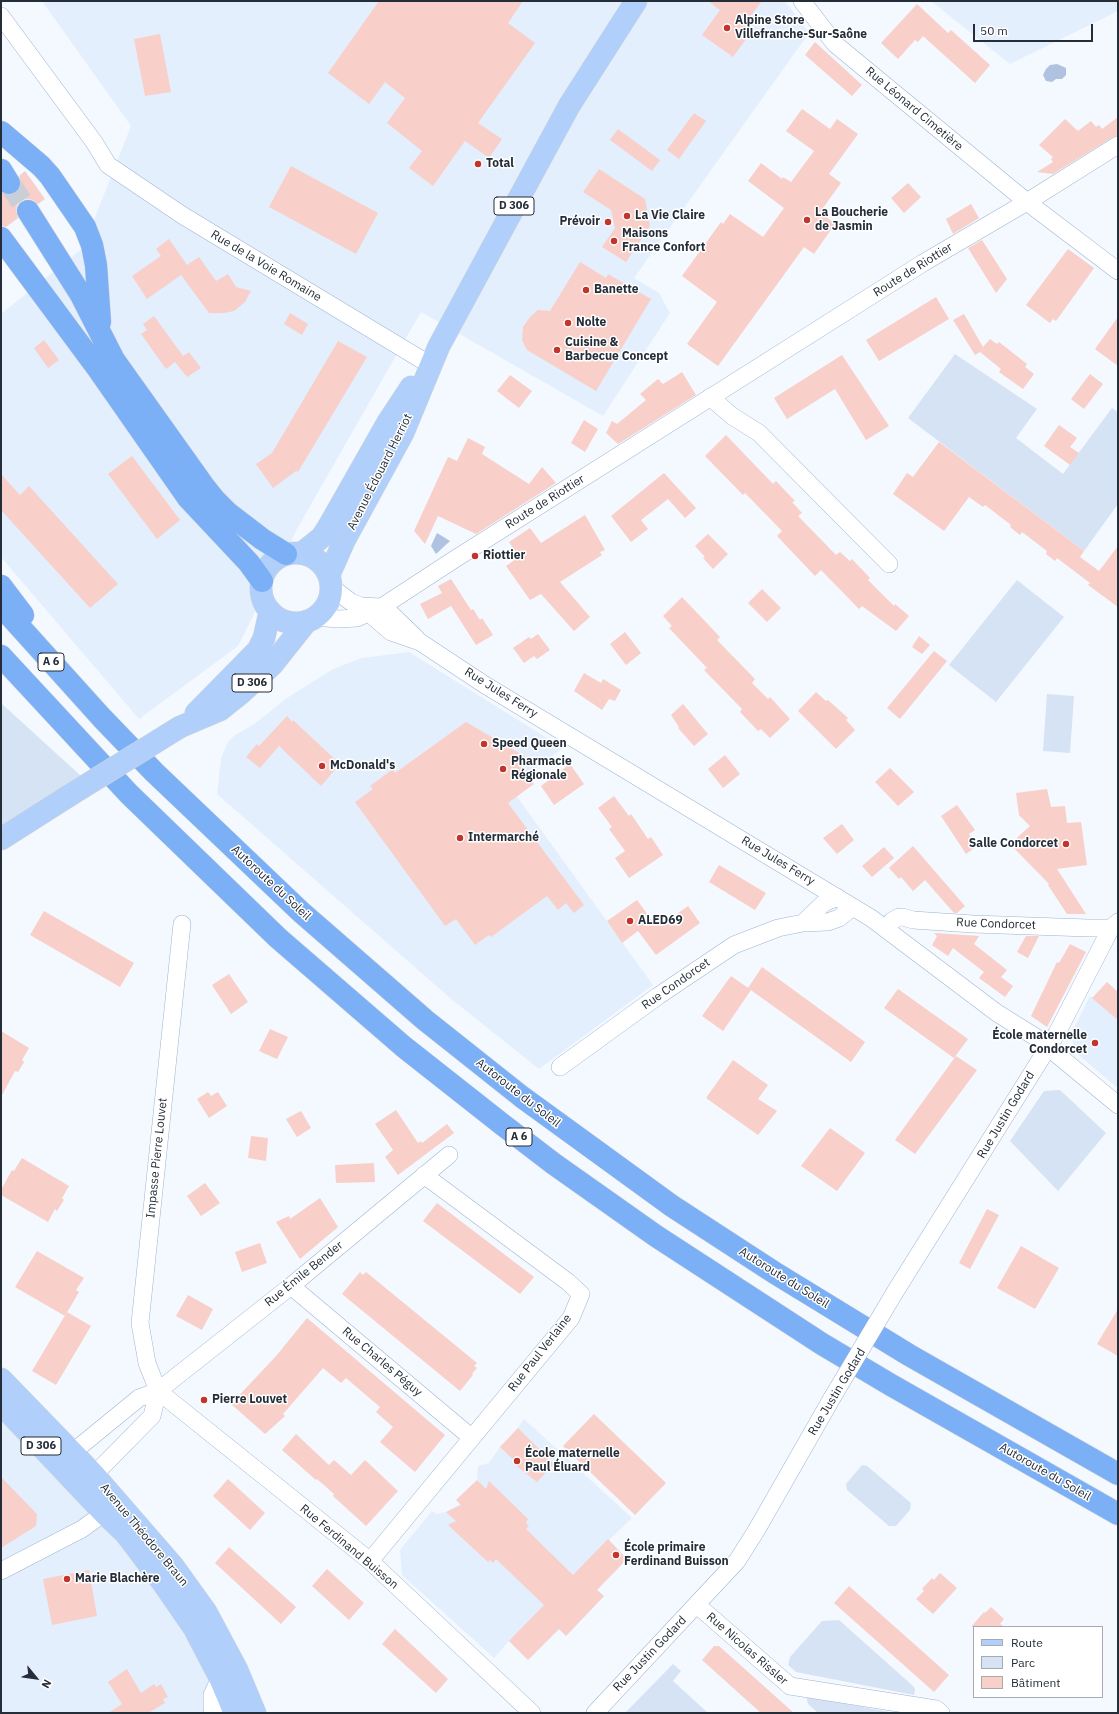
<!DOCTYPE html>
<meta charset="utf-8">
<style>
body{margin:0}
#map{position:relative;width:1119px;height:1714px;overflow:hidden;background:#f4f8ff;font-family:"IBM Plex Sans",sans-serif}
canvas{display:block}
.frame{position:absolute;inset:0;border:2px solid #242d38;pointer-events:none}
.legend{position:absolute;left:973px;top:1626px;width:130px;height:72px;box-sizing:border-box;background:#fff;border:1px solid #a7abaf;margin:0;padding:5px 7px;list-style:none;font-size:12px;color:#242d38}
.legend li{display:flex;align-items:center;gap:8px;height:20px}
.legend b{width:20px;border:1px solid #a7abaf}
.north{position:absolute;left:16px;top:1658px;width:40px;height:40px;-webkit-text-stroke:3px #fff;paint-order:stroke;rotate:119deg;font-size:11px;font-weight:700;line-height:16px;text-align:center;color:#242d38}
.north::after{content:'';display:block;margin:auto;width:14px;height:18px;background:#242d38;clip-path:polygon(50% 0,100% 100%,50% 72%,0 100%)}
.scale{position:absolute;left:973px;top:24px;width:120px;height:18px;box-sizing:border-box;border:2px solid #242d38;border-top:0;padding-left:5px;font-size:12px;line-height:14px;white-space:nowrap;color:#242d38;-webkit-text-stroke:3px #fff;paint-order:stroke}
</style>
<div id="map">
<canvas width="1119" height="1714"></canvas>
<div class="frame"></div>
<ul class="legend">
<li><b style="height:5px;background:#b0cffa"></b>Route</li>
<li><b style="height:11px;background:#d6e3f5"></b>Parc</li>
<li><b style="height:11px;background:#f9cfc9"></b>Bâtiment</li>
</ul>
<div class="north">N</div>
<div class="scale">50 m</div>
</div>
<script>
const ctx = document.querySelector('canvas').getContext('2d');
ctx.lineJoin = 'round';
function fill(path, color) { ctx.fillStyle = color; ctx.fill(path, 'evenodd'); }
const toPath = rows => new Path2D(rows.map(r => 'M' + r).join(''));
function trace(path, color, width, dash) { ctx.strokeStyle = color; ctx.lineWidth = width; ctx.lineCap = dash ? 'butt' : 'round'; ctx.setLineDash(dash || []); ctx.stroke(path); }
function write(font, color, halo, rows, align = 'center') {
  ctx.font = font + ' "IBM Plex Sans",sans-serif'; ctx.lineWidth = 3; ctx.setLineDash([]); ctx.textBaseline = 'middle'; ctx.strokeStyle = halo; ctx.fillStyle = color; for (const [text, x, y, turn = 0] of rows) {
    ctx.save(); ctx.translate(x, y); ctx.rotate((+turn || 0) * Math.PI / 180); ctx.textAlign = isNaN(turn) ? turn : align; if (halo) ctx.strokeText(text, 0, 0); ctx.fillText(text, 0, 0); ctx.restore();
  }
}
const built = toPath([
 [42,1,785,1,809,33,634,278,659,293,670,313,603,416,421,312,297,529,238,646,139,719,1,557,1,314,83,248,131,126],
 [931,1,1118,1,1118,11,1010,64],
 [409,652,563,748,510,787,653,985,539,1069,450,998,217,794,221,759,228,742,235,735,253,725,287,698,333,669,362,658],
 [1107,982,1118,992,1118,1088,1075,1052,1071,1034,1090,996,1093,998],
 [1,1412,122,1536,209,1668,206,1713,1,1713],
 [524,1419,632,1518,609,1540,627,1559,597,1590,604,1596,566,1636,559,1629,528,1660,509,1641,494,1658,402,1575,400,1550,432,1511,437,1514,446,1512,460,1504,456,1500,477,1482,478,1466,489,1463,500,1447,514,1433]
]);
const green = toPath([
 [955,354,1037,409,1016,438,1063,474,1112,408,1118,412,1118,504,1084,551,908,418],
 [1017,580,1064,617,996,702,949,665],
 [1047,694,1074,696,1070,753,1043,751],
 [1,703,81,776,1,826],
 [1060,1090,1106,1133,1058,1191,1010,1141,1044,1091],
 [862,1465,867,1466,911,1503,910,1510,896,1526,889,1526,847,1490,846,1484],
 [839,1620,913,1686,915,1689,914,1695,796,1672,788,1665,790,1657,822,1621],
 [673,1664,681,1671,673,1681,708,1713,625,1713],
 [806,1696,894,1713,818,1713,808,1704]
]);
const water = toPath([
 [1057,64,1066,68,1066,75,1062,79,1056,79,1052,82,1046,81,1043,75,1046,69,1050,65],
 [437,533,450,541,436,554,431,546]
]);
const building = toPath([
 [379,1,523,1,508,23,535,43,478,123,502,139,489,158,465,141,433,186,409,168,422,151,387,123,405,98,385,82,369,104,328,73],
 [708,1,762,1,744,25,752,31,733,57,702,35,720,10],
 [917,4,948,33,951,30,990,65,975,83,923,36,918,42,915,40,898,59,881,43],
 [160,34,171,92,145,96,134,39],
 [815,42,862,85,852,96,805,55],
 [802,109,830,129,837,119,858,134,829,174,841,183,820,212,835,224,814,254,804,247,718,366,687,344,717,302,682,276,721,222,723,224,730,214,763,237,784,208,748,181,761,163,782,179,783,177,791,182,814,151,786,131],
 [694,113,706,121,679,159,667,150],
 [1118,117,1118,135,1113,137,1053,174,1037,172,1053,162,1051,159,1053,157,1039,145,1065,119,1078,131,1091,121,1096,127,1099,125,1102,129],
 [618,129,660,160,652,171,610,140],
 [291,166,378,213,356,254,269,207],
 [599,169,645,199,650,226,626,262,602,247,615,228,611,210,583,192],
 [25,171,45,199,38,204,33,200,28,199,22,200,17,205,16,211,18,218,6,227,1,226,1,192,9,195,16,193,20,189,21,183,19,176],
 [908,183,921,197,904,213,891,198],
 [971,204,979,218,953,234,946,219],
 [169,239,187,265,199,257,216,281,228,274,236,287,251,291,245,302,234,311,224,313,209,313,181,275,147,299,132,276,161,256,156,249],
 [982,240,1007,279,996,293,968,248],
 [1068,249,1094,268,1056,321,1053,319,1050,323,1026,305],
 [580,262,606,278,608,274,651,299,596,391,527,350,522,340,523,327,530,317,538,310,550,311],
 [936,297,949,319,879,361,866,340],
 [290,313,308,324,302,335,284,324],
 [964,314,983,347,990,339,997,344,999,342,1027,364,1025,367,1034,374,1023,389,999,372,1001,369,980,352,975,355,953,320],
 [154,316,183,356,189,352,201,368,187,377,175,362,166,369,141,334,147,330,143,324],
 [1118,317,1118,366,1095,349],
 [44,340,59,360,48,368,34,348],
 [338,341,367,357,298,472,296,471,273,488,256,464,272,453],
 [842,355,889,426,866,440,835,389,787,419,774,398],
 [682,372,696,395,618,444,606,433,612,421,617,424,646,400,640,394,658,379,663,384],
 [1090,374,1103,384,1084,409,1071,399],
 [510,375,532,391,519,408,497,391],
 [584,420,598,429,585,452,571,443],
 [1059,425,1077,438,1070,447,1079,453,1070,465,1044,446],
 [726,435,773,484,776,481,795,501,792,502,802,513,798,516,836,555,840,552,850,561,852,559,870,578,868,580,894,606,895,604,909,616,896,631,862,606,859,609,821,570,815,576,777,536,782,531,745,493,743,495,705,456],
 [468,438,485,447,482,454,529,484,542,467,556,483,476,534,438,516,425,544,414,531,448,457,457,461],
 [939,442,1084,551,1080,557,1099,571,1118,546,1118,607,1088,585,1090,583,1057,558,1055,561,1046,554,1047,551,1022,532,1020,535,1010,527,1011,525,985,505,983,507,969,497,944,531,893,494,907,473,913,477],
 [132,456,180,520,157,539,108,474],
 [664,473,696,508,685,518,668,499,641,520,648,529,631,542,611,516],
 [1,474,20,495,29,486,118,584,90,608,1,510],
 [585,515,605,550,600,552,602,555,560,582,590,617,574,631,541,594,530,600,506,566,519,557,509,542,530,528,541,543],
 [708,534,728,554,713,569,703,558,705,557,695,546],
 [451,579,471,610,473,609,480,620,482,618,493,635,476,645,451,606,428,619,420,604,442,593,438,586],
 [762,589,781,608,767,622,748,603],
 [682,597,720,637,717,640,755,679,752,683,768,699,770,697,790,719,770,738,761,729,758,731,740,712,742,709,704,670,707,668,669,628,672,626,663,616],
 [625,632,641,653,626,665,610,644],
 [538,634,550,650,537,659,534,656,524,663,513,648,529,637,531,639],
 [919,636,930,645,922,654,912,647],
 [934,651,947,661,900,719,887,708],
 [584,673,601,683,603,679,621,690,615,701,609,699,602,710,574,691],
 [816,692,826,701,828,700,848,718,846,720,855,730,836,749,798,711],
 [683,704,708,734,694,746,678,728,679,727,671,715],
 [287,716,292,722,293,720,340,764,321,786,279,746,260,768,246,757,257,744,259,746],
 [466,722,529,759,521,765,534,784,508,803,584,905,574,913,566,903,558,910,547,896,491,937,489,935,475,945,456,919,445,926,355,802,373,789,370,786,393,769,395,773],
 [725,755,740,774,723,788,708,769],
 [570,764,584,784,554,805,541,786],
 [890,768,914,792,898,806,875,782],
 [1047,789,1051,807,1065,806,1067,823,1081,822,1087,865,1057,869,1086,914,1067,914,1048,885,1049,884,1010,844,1030,826,1019,815,1016,793],
 [614,796,629,816,631,814,648,839,651,837,663,855,629,878,615,858,625,851,609,829,612,827,598,808],
 [957,805,975,830,969,834,976,847,966,854,941,816],
 [842,824,854,840,837,854,823,838],
 [913,846,965,906,957,913,954,913,925,880,913,891,901,877,899,879,889,868],
 [884,847,894,858,872,877,862,866],
 [719,865,766,893,755,910,709,882],
 [637,900,656,926,672,914,674,916,688,906,700,923,656,955,638,931,622,943,607,921],
 [44,911,134,963,120,987,30,935],
 [934,933,979,936,974,944,1007,970,1001,977,1013,986,1005,997,979,978,984,972,953,948,948,956,932,945,937,936],
 [1026,936,1039,936,1028,958,1017,952],
 [1070,944,1086,952,1047,1027,1031,1016,1057,962,1059,963],
 [762,967,865,1042,851,1062,748,988],
 [229,974,248,1002,231,1014,212,985],
 [731,976,751,990,723,1031,702,1016],
 [1107,982,1118,992,1118,1020,1092,998],
 [898,989,968,1039,954,1058,884,1008],
 [270,1029,288,1037,277,1059,259,1051],
 [1,1031,29,1048,22,1060,24,1062,18,1072,15,1071,1,1097],
 [956,1056,977,1070,915,1154,895,1140],
 [733,1060,768,1085,758,1099,777,1111,758,1135,706,1098],
 [208,1092,211,1096,218,1092,227,1106,209,1118,197,1099],
 [396,1110,418,1143,421,1141,422,1143,447,1124,454,1133,398,1175,385,1157,393,1150,375,1124],
 [301,1111,311,1128,297,1137,286,1119],
 [830,1128,865,1153,837,1191,801,1166],
 [251,1136,268,1138,266,1161,248,1158],
 [22,1158,69,1186,62,1198,64,1200,57,1211,55,1209,48,1222,1,1195,1,1190,12,1170,14,1171],
 [374,1163,375,1182,336,1183,335,1165],
 [205,1183,220,1203,201,1216,187,1196],
 [320,1198,338,1227,300,1259,276,1222,289,1216,290,1219],
 [437,1203,534,1277,520,1294,423,1221],
 [987,1209,999,1215,970,1269,959,1263],
 [260,1243,267,1263,242,1272,235,1252],
 [1021,1246,1059,1268,1035,1309,997,1288],
 [37,1251,84,1278,76,1290,79,1292,65,1316,15,1287],
 [360,1272,363,1275,366,1272,477,1363,474,1366,477,1368,472,1374,473,1375,460,1391,342,1294],
 [188,1295,213,1309,202,1330,176,1316],
 [1118,1309,1118,1356,1097,1344],
 [67,1312,91,1326,56,1385,32,1371],
 [307,1318,445,1435,415,1472,380,1442,393,1427,376,1412,380,1407,346,1378,341,1383,323,1368,283,1414,285,1416,265,1434,231,1404,277,1355],
 [594,1414,666,1483,635,1515,563,1446],
 [518,1428,554,1464,537,1482,514,1464,516,1462,500,1447],
 [296,1434,329,1465,334,1460,351,1475,365,1460,398,1491,366,1526,333,1496,334,1494,317,1479,316,1480,282,1450],
 [1,1477,37,1514,36,1526,1,1548],
 [228,1479,265,1513,250,1530,213,1496],
 [477,1480,486,1489,489,1481,528,1519,526,1523,529,1526,526,1529,573,1575,608,1539,627,1559,597,1590,604,1596,566,1636,559,1629,528,1660,509,1641,544,1605,496,1559,493,1563,490,1560,488,1562,448,1525,456,1521,446,1512,461,1505,456,1500],
 [229,1547,296,1607,281,1624,215,1563],
 [327,1569,364,1603,349,1620,312,1586],
 [89,1570,97,1616,52,1625,43,1579],
 [940,1573,957,1588,933,1614,916,1599,924,1591,922,1589,932,1578,934,1580],
 [849,1586,949,1675,934,1692,834,1603],
 [991,1607,1004,1619,1000,1624,1005,1627,971,1627,984,1612,985,1613],
 [395,1629,448,1679,436,1693,382,1644],
 [714,1646,719,1646,794,1713,761,1713,702,1660],
 [127,1669,141,1693,154,1684,156,1687,161,1684,168,1697,163,1699,165,1703,148,1713,108,1713,122,1704,108,1682]
]);
const motorwayTunnel = toPath([
 [9,183,28,211]
]);
const minor = toPath([
 [802,1,835,44,1027,202,1118,271],
 [1,16,94,142,108,165,182,215,427,363],
 [710,397,732,416,759,433,889,564],
 [331,587,351,602,361,606,381,607],
 [383,606,417,639],
 [369,613,391,632,420,642,485,685,871,918,997,1013,1037,1038,1118,1105],
 [315,617,338,619,357,618,383,606,455,559,923,263,1027,202,1118,145],
 [803,923,824,903,837,897],
 [886,929,892,921,899,917,903,917,913,920,973,924,1088,928,1111,928],
 [560,1067,658,996,734,945,778,928,803,923,828,922,839,918,853,907],
 [291,1286,472,1438],
 [895,1292,1057,1033,1111,928,1118,922],
 [158,1391,370,1561,532,1713],
 [158,1391,147,1363,140,1323,182,924],
 [62,1461,139,1398,158,1391,291,1286,449,1155],
 [85,1484,152,1416,158,1391],
 [370,1561,571,1318,581,1294,568,1282,424,1175],
 [1,1571,82,1529,104,1513],
 [697,1605,790,1686,936,1709,941,1713],
 [214,1713,212,1709,212,1695,220,1678],
 [595,1713,737,1561,756,1531,832,1398]
]);
const primary = toPath([
 [302,553,322,537,329,526,388,422,411,387],
 '261 588a35 35 0 1 1 70 0a35 35 0 1 1-70 0Z',
 [329,575,344,541,403,433,439,346,569,106,636,1],
 [196,713,258,650,264,638,270,611],
 [180,727,220,710,240,694,272,665,307,621],
 [1,839,67,797],
 [1,1379,94,1475,173,1566,206,1612,237,1670,255,1713],
 [1,1404,104,1513,126,1534,163,1583,194,1628,220,1678,235,1713]
]);
const motorway = toPath([
 [1,132,41,166,50,176,85,227,92,245,96,265,100,322],
 [1,170,9,183],
 [28,211,81,295,114,360,203,485,215,500,228,513,262,539,286,554],
 [1,238,98,369,188,498,249,563,262,581],
 [1,586,23,615],
 [1,606,102,718,154,772,301,912,425,1020,522,1097,672,1206,775,1273,909,1355,1118,1474],
 [1,656,129,794,278,938,404,1047,503,1125,554,1164,656,1236,822,1344,891,1385,1118,1514]
]);
const minorBridge = toPath([
 [832,1398,895,1292]
]);
const primaryBridge = toPath([
 [67,797,180,727]
]);
const markers = [
 [727,28,4,"#c2352c"],
 [478,164,4,"#c2352c"],
 [627,216,4,"#c2352c"],
 [807,220,4,"#c2352c"],
 [608,222,4,"#c2352c"],
 [614,241,4,"#c2352c"],
 [586,290,4,"#c2352c"],
 [568,323,4,"#c2352c"],
 [557,350,4,"#c2352c"],
 [475,556,4,"#c2352c"],
 [484,744,4,"#c2352c"],
 [322,766,4,"#c2352c"],
 [503,769,4,"#c2352c"],
 [460,838,4,"#c2352c"],
 [1066,844,4,"#c2352c"],
 [630,921,4,"#c2352c"],
 [1095,1043,4,"#c2352c"],
 [204,1400,4,"#c2352c"],
 [517,1461,4,"#c2352c"],
 [616,1555,4,"#c2352c"],
 [67,1579,4,"#c2352c"]
];
const shields = [
 [514,206,40],
 [51,662,26],
 [252,683,40],
 [519,1137,26],
 [41,1446,40]
];
const shieldNames = [
 ["D 306",514,206],
 ["A 6",51,662],
 ["D 306",252,683],
 ["A 6",519,1137],
 ["D 306",41,1446]
];
const poiNames = [
 ["Alpine Store",735,21],
 ["Villefranche-Sur-Saône",735,35],
 ["Total",486,164],
 ["La Boucherie",815,213],
 ["de Jasmin",815,227],
 ["La Vie Claire",635,216],
 ["Prévoir",600,222,"right"],
 ["Maisons",622,234],
 ["France Confort",622,248],
 ["Banette",594,290],
 ["Nolte",576,323],
 ["Cuisine &",565,343],
 ["Barbecue Concept",565,357],
 ["Riottier",483,556],
 ["Speed Queen",492,744],
 ["Pharmacie",511,762],
 ["Régionale",511,776],
 ["McDonald's",330,766],
 ["Intermarché",468,838],
 ["Salle Condorcet",1058,844,"right"],
 ["ALED69",638,921],
 ["École maternelle",1087,1036,"right"],
 ["Condorcet",1087,1050,"right"],
 ["Pierre Louvet",212,1400],
 ["École maternelle",525,1454],
 ["Paul Éluard",525,1468],
 ["École primaire",624,1548],
 ["Ferdinand Buisson",624,1562],
 ["Marie Blachère",75,1579]
];
const streetNames = [
 ["Rue Léonard Cimetière",914,109,40],
 ["Rue de la Voie Romaine",266,266,31],
 ["Route de Riottier",913,270,-32],
 ["Avenue Édouard Herriot",380,472,-63],
 ["Route de Riottier",545,502,-32],
 ["Rue Jules Ferry",501,693,32],
 ["Rue Jules Ferry",778,861,31],
 ["Autoroute du Soleil",271,883,43],
 ["Rue Condorcet",996,924,2],
 ["Rue Condorcet",676,984,-35],
 ["Autoroute du Soleil",518,1093,38],
 ["Rue Justin Godard",1006,1115,-59],
 ["Impasse Pierre Louvet",157,1158,-84],
 ["Rue Émile Bender",304,1274,-39],
 ["Autoroute du Soleil",784,1278,32],
 ["Rue Paul Verlaine",540,1353,-52],
 ["Rue Charles Péguy",382,1362,40],
 ["Rue Justin Godard",837,1392,-59],
 ["Autoroute du Soleil",1045,1472,30],
 ["Avenue Théodore Braun",144,1535,50],
 ["Rue Ferdinand Buisson",349,1547,40],
 ["Rue Nicolas Rissler",747,1649,41],
 ["Rue Justin Godard",650,1654,-46]
];
fill(built, '#e4effe');
fill(green, '#d6e3f5');
fill(water, '#afc3e0');
fill(building, '#f9cfc9');
trace(motorwayTunnel, '#cacfd7', 22, [22, 11]);
trace(minor, '#9eb4d2', 18);
trace(primary, '#d3d5d7', 23);
trace(motorway, '#d3d5d7', 23);
trace(minor, '#fff', 17);
trace(primary, '#b0cffa', 22);
trace(motorway, '#7baff6', 22);
trace(minorBridge, '#9eb4d2', 18, []);
trace(primaryBridge, '#d3d5d7', 23, []);
trace(minorBridge, '#fff', 17);
trace(primaryBridge, '#b0cffa', 22);
for (const [x, y, r, color] of markers) { const dot = new Path2D(); dot.arc(x, y, r, 0, 2 * Math.PI); ctx.fillStyle = color; ctx.fill(dot); trace(dot, '#fff', 1.5); }
for (const [x, y, w] of shields) { const box = new Path2D(); box.roundRect(x - w / 2, y - 9, w, 18, 3); ctx.fillStyle = '#fff'; ctx.fill(box); trace(box, '#242d38', 1); }
write('bold 11px', '#242d38', null, shieldNames);
write('bold 12px', '#242d38', '#fff', poiNames, 'left');
write('12px', '#242d38', '#fff', streetNames);
</script>
